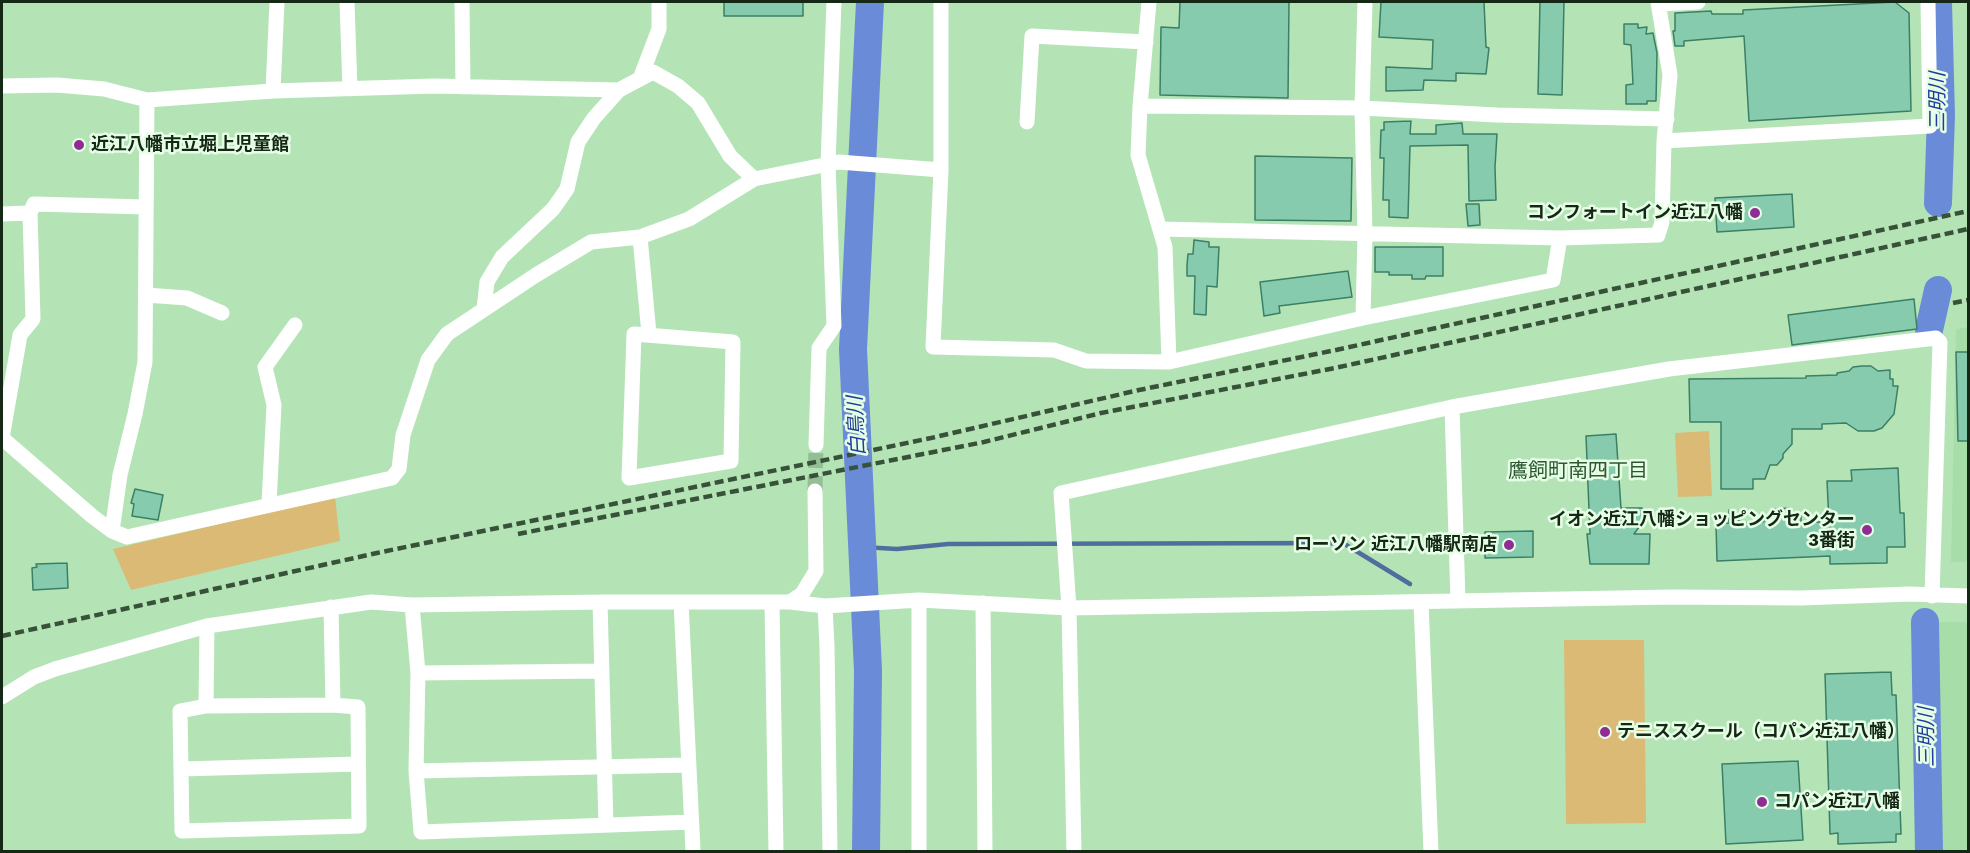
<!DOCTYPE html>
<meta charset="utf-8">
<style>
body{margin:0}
#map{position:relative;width:1970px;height:853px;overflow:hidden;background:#b4e4b6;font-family:"Work Sans",sans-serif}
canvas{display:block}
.frame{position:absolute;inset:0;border:3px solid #152816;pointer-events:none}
</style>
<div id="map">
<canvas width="1970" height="853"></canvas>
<div class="frame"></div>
</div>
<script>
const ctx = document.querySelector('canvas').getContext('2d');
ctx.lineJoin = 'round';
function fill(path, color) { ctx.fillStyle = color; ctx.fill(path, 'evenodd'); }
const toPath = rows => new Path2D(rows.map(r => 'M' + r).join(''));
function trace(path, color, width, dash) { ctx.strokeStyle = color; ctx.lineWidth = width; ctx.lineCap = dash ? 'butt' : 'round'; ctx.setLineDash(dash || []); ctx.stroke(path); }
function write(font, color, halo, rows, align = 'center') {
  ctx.font = font + ' "Work Sans","Noto Sans JP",sans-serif'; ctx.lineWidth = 5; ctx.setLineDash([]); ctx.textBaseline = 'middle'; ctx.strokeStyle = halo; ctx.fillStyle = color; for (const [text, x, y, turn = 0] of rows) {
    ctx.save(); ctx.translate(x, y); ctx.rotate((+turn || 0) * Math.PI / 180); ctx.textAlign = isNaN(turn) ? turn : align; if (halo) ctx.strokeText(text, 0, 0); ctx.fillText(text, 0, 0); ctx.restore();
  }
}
const built = toPath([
 [1968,327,1968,562,1951,562,1956,329],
 [1932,622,1968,622,1968,851,1936,851]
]);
const green = toPath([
 [1709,431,1712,496,1678,497,1675,433],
 [335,497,340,541,131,590,113,549],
 [1564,640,1644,640,1646,823,1566,824]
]);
const stream = toPath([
 [862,547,897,549,948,544,1343,543,1410,584]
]);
const river = toPath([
 [1938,2,1941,115,1938,203],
 [1929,330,1938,290],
 [1925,622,1929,852],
 [866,852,868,671,853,349,870,2]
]);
const building = toPath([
 [724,2,803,2,803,16,724,16,724,2],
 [1180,2,1289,2,1288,98,1160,95,1161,27,1179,28,1180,2],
 [1381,2,1484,2,1486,47,1489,48,1486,74,1456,73,1456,81,1424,80,1423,90,1386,91,1386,67,1432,69,1433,40,1379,37,1381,2],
 [1540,2,1564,2,1562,95,1538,94,1540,2],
 [1895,2,1909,13,1911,111,1749,121,1744,36,1684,41,1684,46,1675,46,1673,31,1675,31,1675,13,1711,11,1712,14,1743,14,1743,10,1895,2],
 [1624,24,1638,24,1638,28,1647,27,1646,34,1653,33,1657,53,1656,101,1647,101,1647,104,1626,104,1626,85,1633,84,1631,45,1624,44,1624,24],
 [1411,121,1410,134,1436,134,1436,125,1462,123,1463,134,1497,134,1495,167,1496,200,1469,201,1468,145,1410,146,1408,218,1389,217,1389,200,1383,200,1384,158,1380,158,1381,130,1384,130,1384,122,1411,121],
 [1255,156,1352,158,1351,221,1255,220,1255,156],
 [1792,194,1794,227,1717,232,1715,198,1792,194],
 [1466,204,1479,204,1480,225,1468,226,1466,204],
 [1194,240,1209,242,1209,247,1219,247,1217,287,1207,286,1206,315,1194,314,1195,276,1187,276,1187,265,1188,254,1193,254,1194,240],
 [1375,247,1443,247,1443,276,1426,276,1425,279,1412,279,1412,275,1389,275,1389,272,1375,272,1375,247],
 [1348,271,1352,297,1279,306,1280,313,1264,316,1260,282,1348,271],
 [1914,299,1917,329,1792,345,1788,315,1914,299],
 [1956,352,1968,352,1968,441,1958,441,1956,352],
 [1862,366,1871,366,1878,371,1890,370,1890,379,1893,379,1893,386,1898,386,1894,414,1882,428,1874,431,1858,431,1846,423,1822,424,1822,429,1792,429,1792,444,1783,454,1783,458,1777,465,1770,465,1765,479,1753,479,1753,489,1721,489,1721,422,1690,422,1689,379,1806,378,1806,376,1837,375,1837,373,1849,371,1853,367,1862,366],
 [1616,434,1621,508,1642,508,1647,516,1634,534,1650,534,1649,564,1590,564,1587,534,1590,534,1586,436,1616,434],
 [1898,468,1900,513,1904,513,1905,547,1887,547,1887,563,1830,564,1830,556,1717,561,1716,524,1729,523,1729,510,1741,523,1763,522,1775,509,1789,508,1789,514,1801,513,1801,522,1829,522,1827,481,1852,481,1851,470,1898,468],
 [135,489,163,495,158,520,132,516,134,504,131,503,135,489],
 [1533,531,1533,557,1485,558,1485,532,1533,531],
 [67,563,68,588,33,590,32,568,37,567,36,564,67,563],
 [1891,672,1892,695,1896,695,1901,834,1896,834,1896,842,1838,844,1838,833,1830,834,1825,674,1891,672],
 [1798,761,1803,840,1726,844,1722,764,1798,761]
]);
const minorTunnel = toPath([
 [815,491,816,445]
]);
const minor = toPath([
 [347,2,350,89],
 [462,2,463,87],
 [941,2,941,170,933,347,1054,350,1086,361,1169,362,1363,318,1553,280,1560,238],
 [1149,2,1140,106,1138,155,1165,247,1169,362],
 [1659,4,1698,2],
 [640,79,659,29,659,2],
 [2,86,57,85,104,89,147,100,273,91,434,86,619,90,653,72,678,86,698,103,730,156,754,179,839,162,941,170],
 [273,91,277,2],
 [1140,106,1362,108,1497,115,1667,119],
 [1027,122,1032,36,1146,42],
 [1664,141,1930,126,1928,2],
 [30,213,34,204,146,207],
 [2,214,30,213,33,319,20,335,2,438],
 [1160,229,1560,238,1658,235,1662,222,1664,141,1670,75,1658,2],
 [640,237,649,334],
 [146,295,187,298,222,313],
 [484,309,487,282,502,257,553,209,567,189,578,142,594,118,619,90],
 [1363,318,1365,234,1362,108,1365,2],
 [634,334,733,342,731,461,629,478,634,334],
 [1452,407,1458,601],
 [2,438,92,516,112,531,127,537,392,478,399,469,403,435,428,360,447,334,536,275,591,242,640,237,689,219,754,179],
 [816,445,819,348,834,326,828,164,834,2],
 [269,504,274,405,265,367,295,325],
 [112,531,120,475,135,414,145,362,147,100],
 [919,600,919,852],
 [600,602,606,825],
 [681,602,693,850],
 [790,602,802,594,816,571,815,491],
 [1421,602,1431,852],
 [772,603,776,852],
 [983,603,985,852],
 [412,605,418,673,416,771,421,832,691,822],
 [825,606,827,646,830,852],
 [331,607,333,705],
 [418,673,602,671],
 [2,697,34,677,55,669,207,626,371,602,412,605,600,602,790,602,825,606,919,600,1069,608,1673,597,1801,598,1909,594,1968,596],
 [333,705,358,707,359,826,182,831,180,711,206,706,333,705],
 [206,706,207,626],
 [181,769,358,764],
 [416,771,687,765],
 [1074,852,1069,608,1061,493,1452,407,1669,369,1936,338,1940,342,1932,596]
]);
const rail = toPath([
 [1953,303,1968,300],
 [518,534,984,442,1101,413,1335,368,1968,229],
 [2,636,377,553,931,438,1139,390,1336,350,1968,211]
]);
const markers = [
 [79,145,6,"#8f2d94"],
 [1755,213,6,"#8f2d94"],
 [1867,530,6,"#8f2d94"],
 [1509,545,6,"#8f2d94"],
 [1605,732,6,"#8f2d94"],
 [1762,802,6,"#8f2d94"]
];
const poiNames = [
 ["近江八幡市立堀上児童館",91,145],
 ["コンフォートイン近江八幡",1743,213,"right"],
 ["イオン近江八幡ショッピングセンター",1855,520,"right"],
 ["3番街",1855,541,"right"],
 ["ローソン 近江八幡駅南店",1497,545,"right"],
 ["テニススクール（コパン近江八幡）",1617,732],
 ["コパン近江八幡",1774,802]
];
const waterNames = [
 ["三明川",1938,102,-90],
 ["白鳥川",857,426,-93],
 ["三明川",1927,737,-91]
];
const neighbourhoodNames = [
 ["鷹飼町南四丁目",1578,471]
];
fill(built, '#a7dda9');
fill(green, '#daba75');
trace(stream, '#506d9e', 4.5);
trace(river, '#6a8bd8', 28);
fill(building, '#87cbae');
trace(building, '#3b7f65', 1.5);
trace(minorTunnel, '#94be96', 15, [15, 8]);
trace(minor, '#fff', 15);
trace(rail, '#38523a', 4.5, [9, 4.5]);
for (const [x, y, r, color] of markers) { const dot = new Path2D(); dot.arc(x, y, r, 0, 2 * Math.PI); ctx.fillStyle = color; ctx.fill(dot); trace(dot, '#e6fee6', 2); }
write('bold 18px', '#152816', '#e6fee6', poiNames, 'left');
write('italic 20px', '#203e98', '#e6fee6', waterNames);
write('20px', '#2c5830', '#e6fee6', neighbourhoodNames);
</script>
